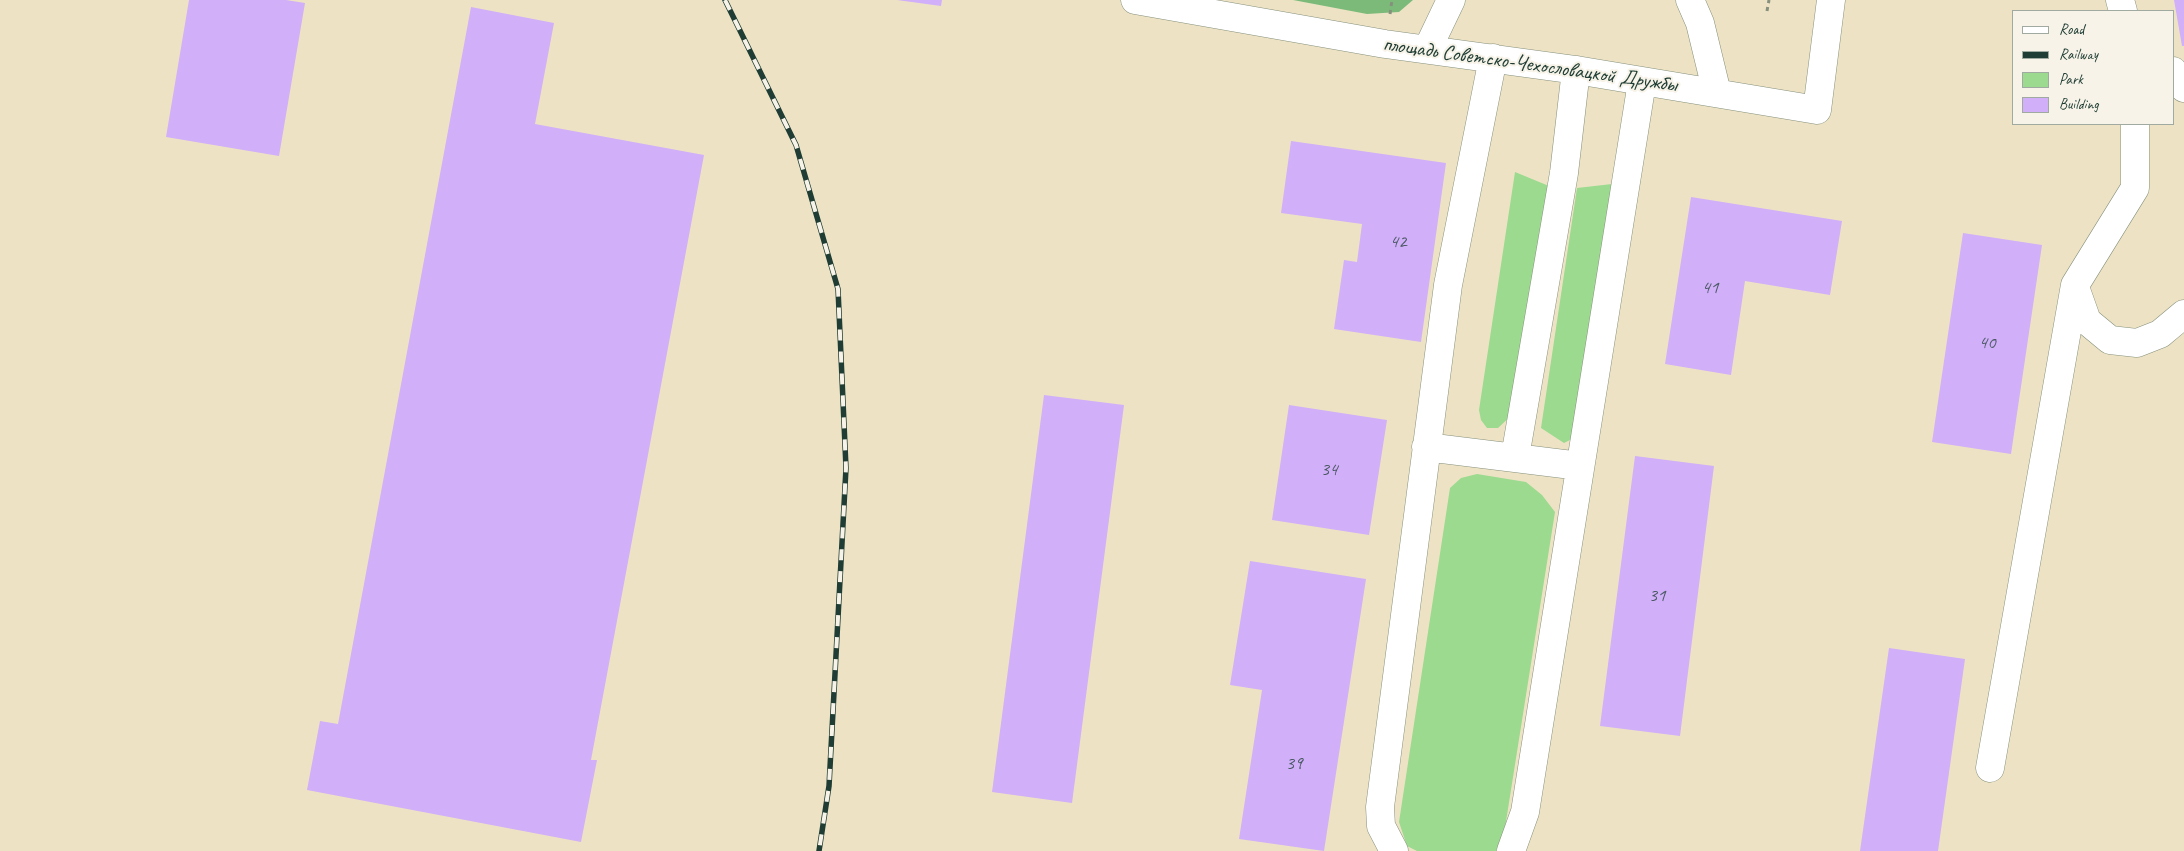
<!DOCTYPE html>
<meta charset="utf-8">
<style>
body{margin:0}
#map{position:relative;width:2184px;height:851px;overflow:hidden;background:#ede3c4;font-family:Caveat,sans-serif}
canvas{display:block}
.legend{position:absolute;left:2012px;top:10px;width:162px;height:115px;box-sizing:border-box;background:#f7f3e8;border:1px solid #a1aaa0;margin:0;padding:6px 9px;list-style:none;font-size:15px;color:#1f3d34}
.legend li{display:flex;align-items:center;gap:10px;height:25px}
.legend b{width:25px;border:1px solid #a1aaa0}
</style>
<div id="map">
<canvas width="2184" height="851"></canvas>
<ul class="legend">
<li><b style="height:6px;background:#fff"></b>Road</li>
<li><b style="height:6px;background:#1f3d34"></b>Railway</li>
<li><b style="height:14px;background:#9bda8f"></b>Park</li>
<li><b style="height:14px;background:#d1aff9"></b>Building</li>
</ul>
</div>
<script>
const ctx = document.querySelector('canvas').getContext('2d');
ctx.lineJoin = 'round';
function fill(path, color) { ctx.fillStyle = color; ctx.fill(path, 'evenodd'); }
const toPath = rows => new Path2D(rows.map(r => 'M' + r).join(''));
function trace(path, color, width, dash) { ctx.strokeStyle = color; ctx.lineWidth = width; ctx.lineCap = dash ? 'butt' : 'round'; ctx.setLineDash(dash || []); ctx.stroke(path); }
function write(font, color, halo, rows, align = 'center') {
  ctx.font = font + ' Caveat,sans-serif'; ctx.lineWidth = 4; ctx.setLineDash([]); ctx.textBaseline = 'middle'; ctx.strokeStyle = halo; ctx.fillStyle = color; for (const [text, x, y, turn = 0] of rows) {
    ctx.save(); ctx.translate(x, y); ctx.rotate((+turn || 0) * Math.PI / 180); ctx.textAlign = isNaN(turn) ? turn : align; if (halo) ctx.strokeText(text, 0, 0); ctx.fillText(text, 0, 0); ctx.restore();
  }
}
const green = toPath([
 [1515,172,1549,186,1514,413,1498,428,1487,428,1481,420,1479,410],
 [1612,184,1576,437,1564,443,1541,428,1577,188],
 [1477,474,1526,482,1542,495,1555,512,1504,834,1496,851,1417,851,1407,846,1399,822,1450,488,1461,478]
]);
const forest = toPath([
 [1293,0,1413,0,1399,12,1367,14]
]);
const building = toPath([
 [189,0,286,0,305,3,279,156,166,137],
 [897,0,942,0,941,6],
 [2174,0,2184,0,2184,46,2182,46],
 [471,7,554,23,535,124,704,155,591,760,597,760,581,842,307,790,320,721,338,724],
 [1291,141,1446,163,1421,342,1334,329,1344,260,1357,262,1362,224,1281,213],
 [1691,197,1842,221,1830,295,1745,281,1731,375,1665,364],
 [1963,233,2042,245,2011,454,1932,442],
 [1044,395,1124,405,1072,803,992,792],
 [1289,405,1387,420,1369,535,1272,520],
 [1635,456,1714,466,1680,736,1600,726],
 [1250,561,1366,579,1324,851,1239,839,1262,690,1230,685],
 [1889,648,1965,659,1938,851,1860,851]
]);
const path = toPath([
 [1767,11,1769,0],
 [1390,14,1392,0]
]);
const minor = toPath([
 [1135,0,1385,44,1576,70,1817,110,1831,0],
 [1690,0,1700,23,1717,93],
 [2120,0,2123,11],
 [1428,48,1451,0],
 [2173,71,2184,88],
 [2075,287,2087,321,2110,340,2137,343,2160,334,2184,314],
 [1426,447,1580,466],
 [1515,457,1564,173,1576,70],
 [1990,768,2075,285,2135,188,2135,124],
 [1394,851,1381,826,1380,807,1448,285,1493,58],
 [1511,851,1525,812,1642,82]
]);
const rail = toPath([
 [725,0,796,145,838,289,846,468,829,786,819,851]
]);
const numberNames = [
 ["42",1398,242],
 ["41",1710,288],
 ["40",1987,343],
 ["34",1329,470],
 ["31",1657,596],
 ["39",1294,764]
];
const streetNames = [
 ["площадь Советско-Чехословацкой Дружбы",1530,65,8]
];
fill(green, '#9bda8f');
fill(forest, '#7cba7a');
fill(building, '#d1aff9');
trace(minor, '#86907c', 29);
trace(path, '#86907c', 3, [4, 4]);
trace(minor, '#fff', 28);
trace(rail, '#1f3d34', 5.5);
trace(rail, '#f7f3e8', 4, [11]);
write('19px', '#4c5a65', null, numberNames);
write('21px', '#1f3d34', '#f7f3e8', streetNames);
</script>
